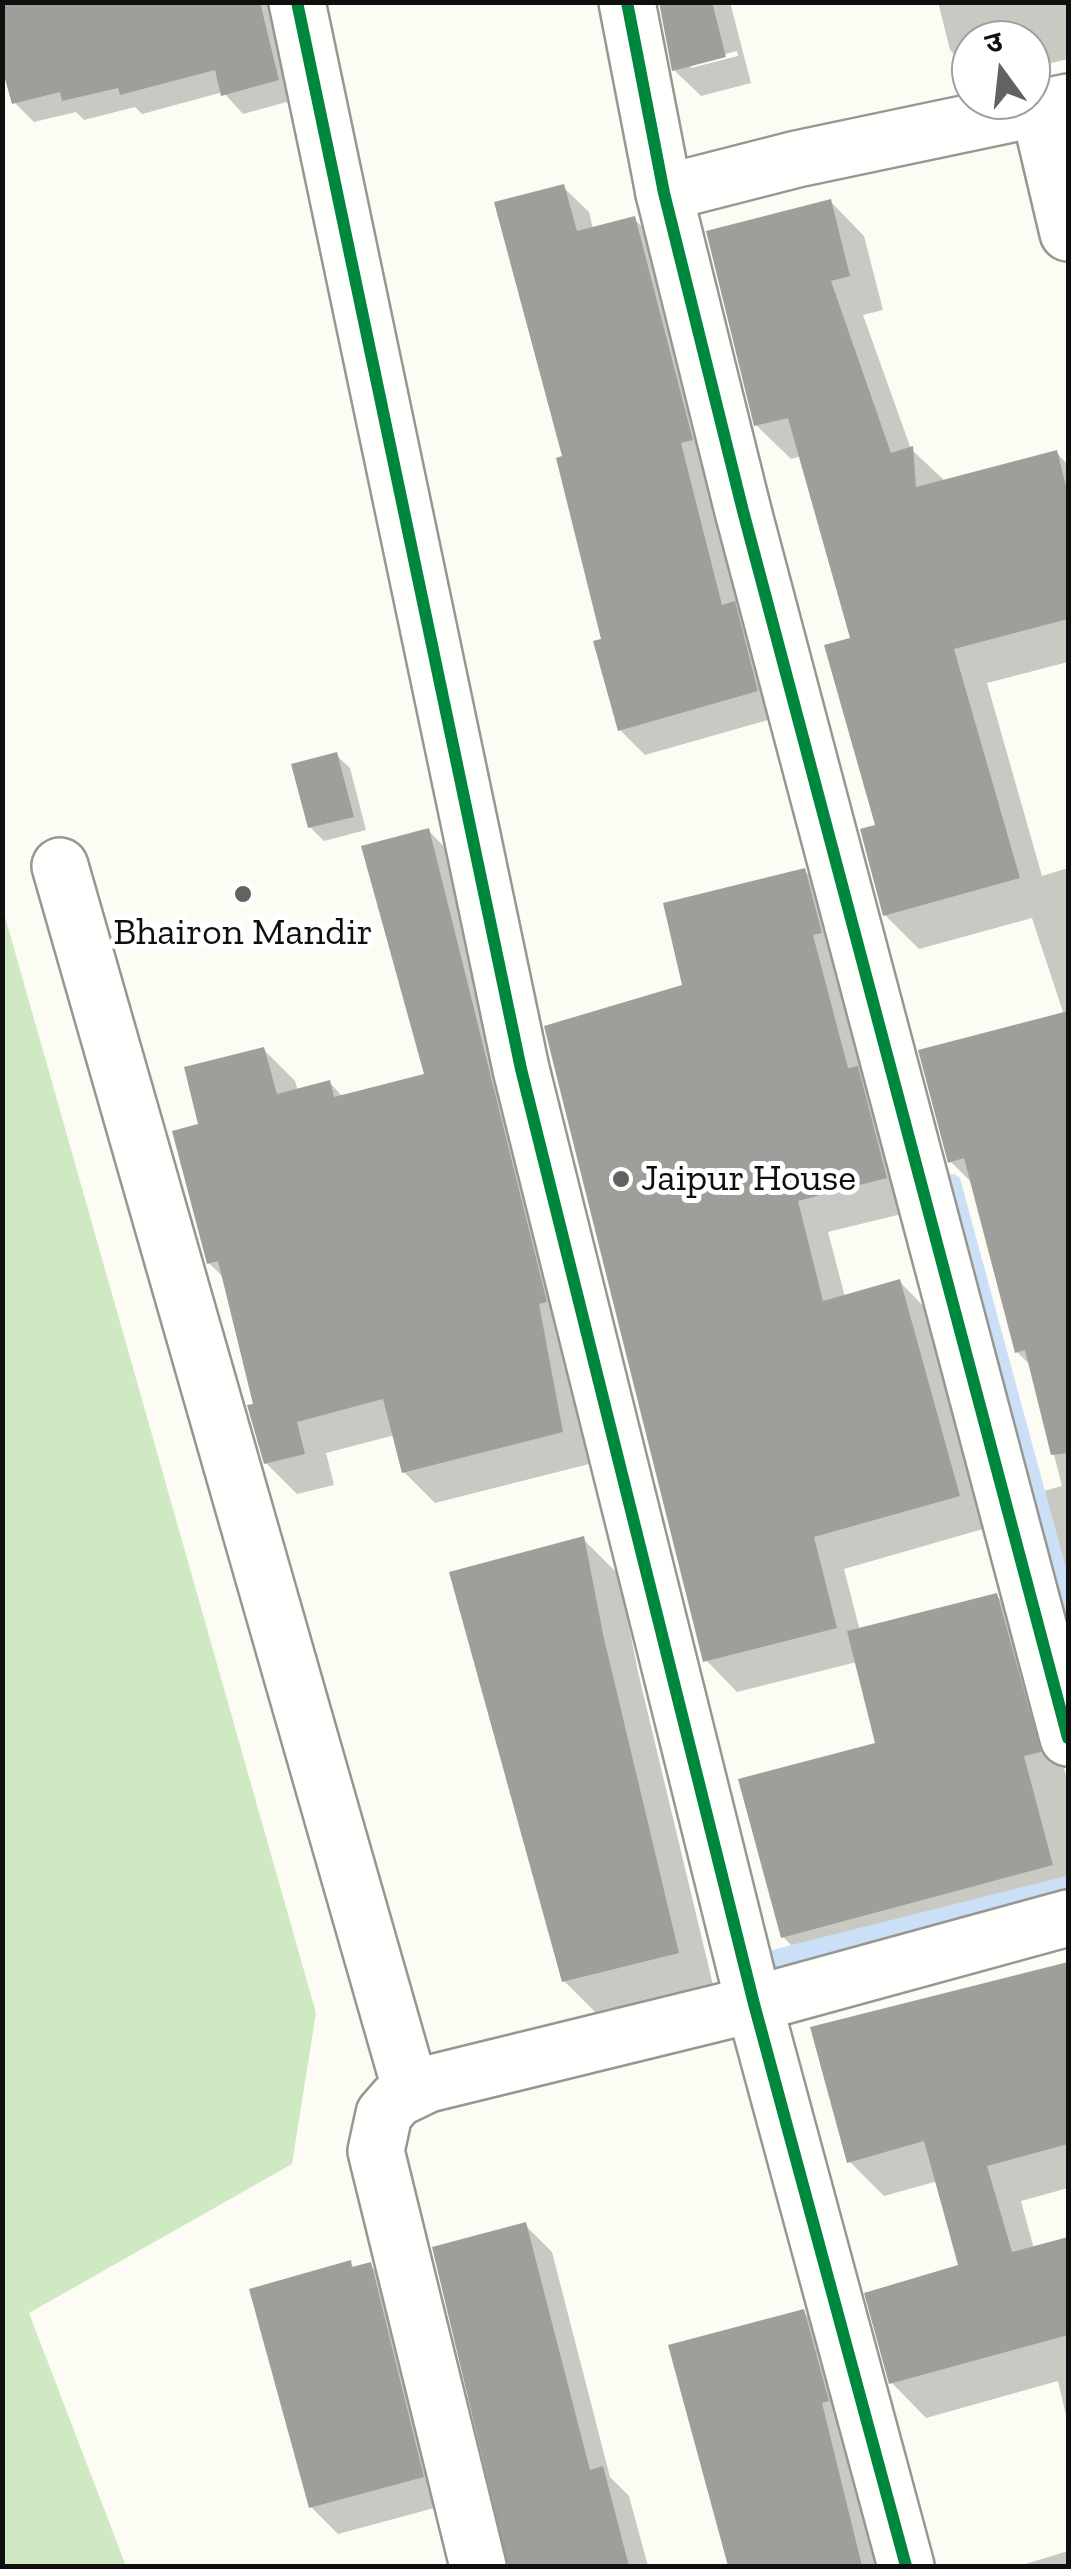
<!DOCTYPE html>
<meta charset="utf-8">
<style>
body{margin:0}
#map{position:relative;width:1071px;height:2569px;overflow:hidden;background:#fcfcf5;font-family:"Zilla Slab","Noto Sans Devanagari",serif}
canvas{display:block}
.frame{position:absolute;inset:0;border:5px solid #0f0f0f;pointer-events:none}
.north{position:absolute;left:951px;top:20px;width:100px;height:100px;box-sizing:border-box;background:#fff;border:2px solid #9f9f9f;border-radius:50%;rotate:345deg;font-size:28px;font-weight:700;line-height:40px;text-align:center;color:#0f0f0f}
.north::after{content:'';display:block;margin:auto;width:35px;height:45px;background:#626260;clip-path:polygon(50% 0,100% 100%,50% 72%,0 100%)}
</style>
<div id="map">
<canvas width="1071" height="2569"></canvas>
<div class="frame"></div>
<div class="north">उ</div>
</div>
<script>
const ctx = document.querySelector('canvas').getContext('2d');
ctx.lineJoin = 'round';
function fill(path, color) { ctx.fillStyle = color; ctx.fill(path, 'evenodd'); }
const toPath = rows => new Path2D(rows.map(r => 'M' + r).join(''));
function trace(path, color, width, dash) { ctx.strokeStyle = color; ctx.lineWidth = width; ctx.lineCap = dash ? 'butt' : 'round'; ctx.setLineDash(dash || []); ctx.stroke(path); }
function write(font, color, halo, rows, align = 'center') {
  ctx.font = font + ' "Zilla Slab",serif'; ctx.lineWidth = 10; ctx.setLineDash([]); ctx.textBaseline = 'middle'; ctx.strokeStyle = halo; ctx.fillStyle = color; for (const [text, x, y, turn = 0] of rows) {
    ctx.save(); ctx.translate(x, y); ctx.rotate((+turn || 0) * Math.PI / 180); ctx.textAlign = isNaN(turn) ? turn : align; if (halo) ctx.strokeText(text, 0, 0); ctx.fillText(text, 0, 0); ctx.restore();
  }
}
const forest = toPath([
 [2,906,316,2013,292,2164,29,2313,126,2566,3,2566]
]);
const shadow = toPath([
 [2,2,273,2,298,99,243,114,223,92,142,114,135,107,84,120,76,112,34,122,14,102],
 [661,2,730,2,751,83,701,96,674,70],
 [737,51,738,56,691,68,691,63],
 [938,2,1068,2,1068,59,1031,68,1031,40,971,40,971,71,950,50],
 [563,187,589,212,593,229,634,219,660,244,782,716,645,755,620,730,565,458],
 [830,201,864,236,883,310,863,315,911,449,946,482,1057,453,1068,465,1068,662,987,683,1042,876,1068,868,1068,1608,1061,1580,1065,1579,1044,1491,1062,1486,1031,1366,1017,1352,974,1185,950,1161,1064,1015,1032,918,919,949,885,915,878,827,853,639,802,456,791,459,756,425],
 [336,755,350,768,366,830,324,841,310,827],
 [428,830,459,862,593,1463,435,1503,404,1472,395,1435,326,1453,334,1485,297,1494,266,1463,256,1405,225,1279,209,1263,201,1126,264,1050,295,1081,298,1091,330,1083,343,1097,427,1076],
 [805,871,836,903,918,1210,828,1232,845,1297,900,1282,931,1314,990,1527,844,1569,860,1631,997,1596,1043,1643,1054,1727,1068,1784,1068,1920,830,1984,783,1937,878,1744,857,1662,737,1692,706,1660,685,986],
 [583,1539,619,1575,638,1672,714,1989,600,2017,564,1981],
 [1068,1965,1068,2188,1021,2201,1034,2249,1068,2240,1068,2424,1058,2381,926,2418,892,2383,961,2267,938,2181,884,2196,850,2162,813,2029],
 [525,2225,552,2252,610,2477,629,2496,648,2566,511,2566],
 [350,2263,356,2269,370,2265,397,2292,449,2504,338,2534,311,2507],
 [803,2312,846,2354,892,2566,730,2566,671,2347],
 [1068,2551,1068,2566,1019,2566]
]);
const stream = toPath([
 [952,1183,1068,1610],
 [777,1958,1068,1885]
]);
const building = toPath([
 [2,2,260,2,279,80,221,96,215,70,120,95,118,88,62,101,60,92,12,104,2,68],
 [659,2,712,2,726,57,672,71],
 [564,184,577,231,635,216,693,440,681,443,722,605,735,601,758,691,618,731,593,641,601,639,556,458,562,456,494,202],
 [831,199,850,276,831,281,891,453,913,446,916,487,1057,450,1068,494,1068,619,954,649,1020,878,883,916,860,829,875,825,824,645,850,638,788,418,754,426,706,231],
 [337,752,354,817,308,828,291,764],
 [429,828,547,1302,539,1304,563,1432,402,1473,383,1399,297,1422,305,1454,264,1464,247,1405,253,1404,218,1261,207,1264,172,1131,198,1124,184,1067,264,1047,277,1094,330,1080,334,1097,424,1074,361,846],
 [805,868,822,933,813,935,848,1068,858,1066,887,1178,798,1201,823,1301,900,1279,960,1496,814,1537,837,1628,703,1662,544,1026,682,985,663,903],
 [1068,1011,1068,1453,1051,1455,1025,1350,1015,1353,964,1158,948,1163,918,1050],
 [584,1536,603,1634,679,1953,562,1982,449,1572],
 [997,1593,1041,1752,1024,1756,1053,1865,781,1938,738,1779,875,1743,847,1631],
 [1068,1962,1068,2144,987,2166,1012,2252,1068,2237,1068,2335,889,2384,864,2293,958,2265,924,2141,847,2163,810,2027],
 [526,2222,590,2470,603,2466,629,2566,508,2566,432,2247],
 [351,2260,352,2267,371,2262,424,2477,309,2508,249,2289],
 [804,2309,829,2401,822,2403,862,2566,728,2566,668,2345]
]);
const minor = toPath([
 [297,2,521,1069,754,2004,906,2566],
 [1039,110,1068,233],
 [664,193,743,511,1068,1738],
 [60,866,411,2091],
 [478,2566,376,2151,384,2114,397,2099,428,2084,754,2004,1068,1918]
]);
const tertiary = toPath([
 [627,2,664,193,797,159,1068,102]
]);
const cycleway = toPath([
 [297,2,521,1069,754,2004,906,2566],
 [627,2,664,193,743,511,1068,1738]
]);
const markers = [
 [243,894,10,"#626260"],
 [621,1179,10,"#626260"]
];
const poiNames = [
 ["Bhairon Mandir",243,933],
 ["Jaipur House",641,1179,"left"]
];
fill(forest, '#cfeac3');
fill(shadow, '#0003');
trace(stream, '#cbdff6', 18);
fill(building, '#a09e9a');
trace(minor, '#969693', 60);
trace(tertiary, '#969693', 60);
trace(minor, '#fffffe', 55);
trace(tertiary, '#fffffe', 55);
trace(cycleway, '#00873e', 12);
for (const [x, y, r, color] of markers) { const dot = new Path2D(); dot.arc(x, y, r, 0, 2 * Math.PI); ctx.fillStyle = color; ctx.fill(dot); trace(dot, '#fff', 4); }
write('38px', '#0f0f0f', '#fff', poiNames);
</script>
